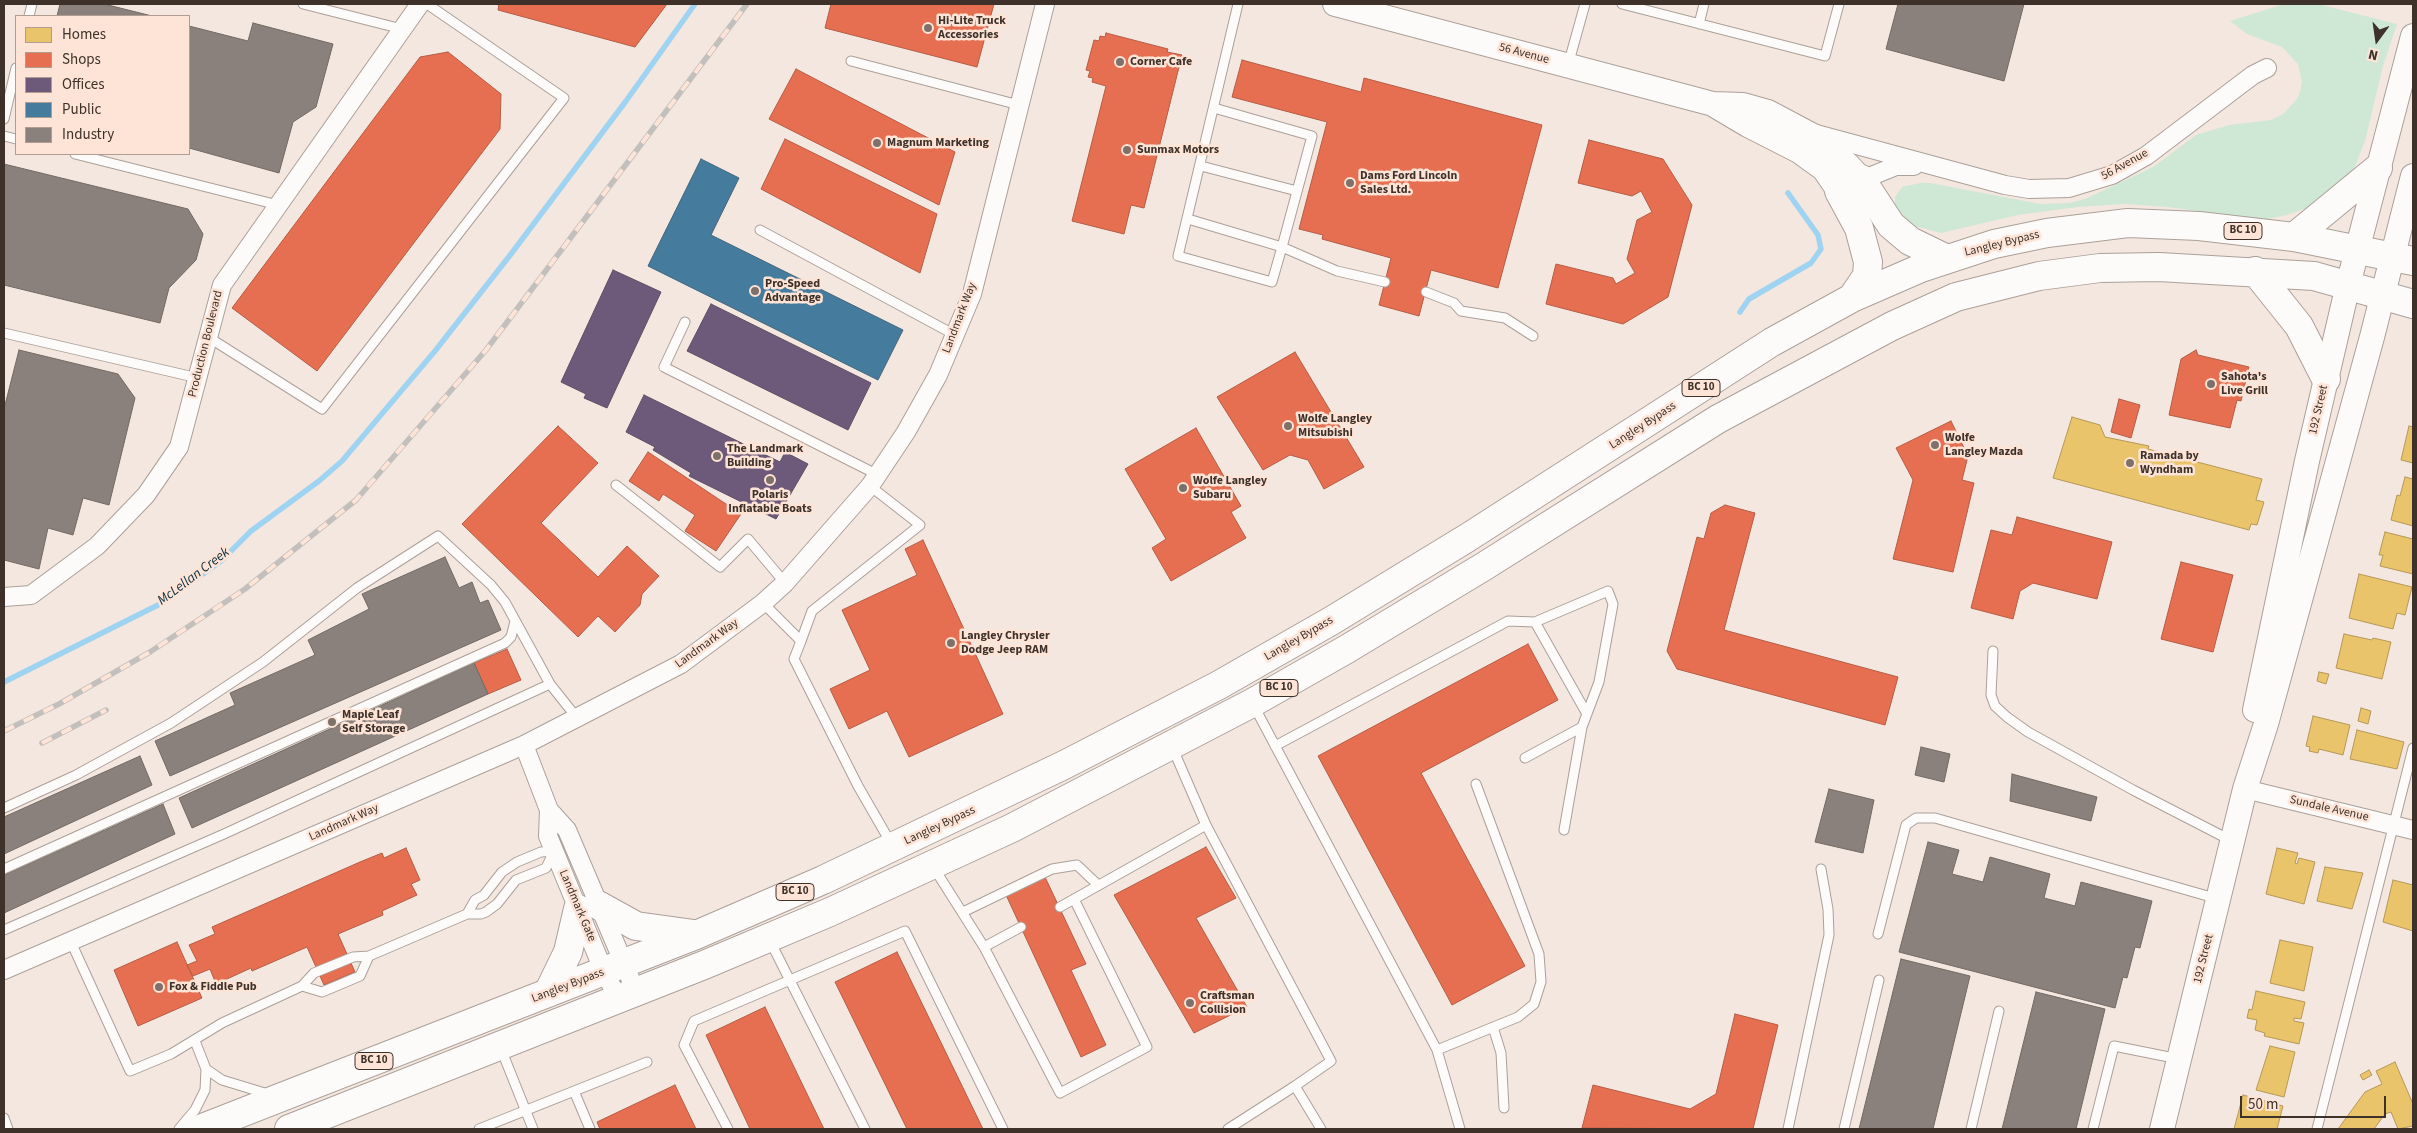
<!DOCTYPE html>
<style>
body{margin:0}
#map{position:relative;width:2417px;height:1133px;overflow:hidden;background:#f4e7df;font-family:"Source Sans 3",sans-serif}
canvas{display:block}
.frame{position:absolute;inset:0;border:5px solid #3d312a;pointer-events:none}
.legend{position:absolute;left:15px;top:15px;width:175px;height:140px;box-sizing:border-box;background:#fde4d6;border:1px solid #b09c91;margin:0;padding:6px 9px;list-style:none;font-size:15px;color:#3d312a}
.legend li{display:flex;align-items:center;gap:10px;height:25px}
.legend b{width:25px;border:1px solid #b09c91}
.north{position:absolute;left:2352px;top:15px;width:50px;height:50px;-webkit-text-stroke:4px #fde4d6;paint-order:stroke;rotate:194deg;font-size:14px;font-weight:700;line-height:20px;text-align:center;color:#3d312a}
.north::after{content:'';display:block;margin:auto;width:18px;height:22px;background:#3d312a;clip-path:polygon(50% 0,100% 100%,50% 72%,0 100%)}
.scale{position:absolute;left:2240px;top:1096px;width:146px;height:22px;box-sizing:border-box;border:2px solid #3d312a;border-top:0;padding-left:6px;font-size:15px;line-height:18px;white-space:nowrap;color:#3d312a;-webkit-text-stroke:4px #fde4d6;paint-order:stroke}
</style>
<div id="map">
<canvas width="2417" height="1133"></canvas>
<div class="frame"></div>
<ul class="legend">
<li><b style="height:14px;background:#e9c46a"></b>Homes</li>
<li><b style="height:14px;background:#e76f51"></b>Shops</li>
<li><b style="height:14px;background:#6d597a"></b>Offices</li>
<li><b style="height:14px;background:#457b9d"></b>Public</li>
<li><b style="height:14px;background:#8a817c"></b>Industry</li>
</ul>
<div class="north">N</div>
<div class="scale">50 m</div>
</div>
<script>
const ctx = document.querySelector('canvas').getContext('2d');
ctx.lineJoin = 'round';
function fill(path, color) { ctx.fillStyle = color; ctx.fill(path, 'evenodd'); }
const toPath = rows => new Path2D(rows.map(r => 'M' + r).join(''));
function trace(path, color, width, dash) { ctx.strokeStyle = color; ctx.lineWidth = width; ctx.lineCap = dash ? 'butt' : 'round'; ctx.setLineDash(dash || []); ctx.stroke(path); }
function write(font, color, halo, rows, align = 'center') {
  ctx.font = font + ' "Source Sans 3",sans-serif'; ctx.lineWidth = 5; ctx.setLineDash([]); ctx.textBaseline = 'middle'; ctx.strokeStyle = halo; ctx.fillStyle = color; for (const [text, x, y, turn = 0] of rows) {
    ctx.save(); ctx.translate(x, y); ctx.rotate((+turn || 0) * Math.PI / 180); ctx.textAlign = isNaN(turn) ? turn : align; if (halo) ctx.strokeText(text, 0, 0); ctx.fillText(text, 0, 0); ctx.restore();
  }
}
const green = toPath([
 [2284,4,2318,4,2397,24,2383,66,2365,141,2354,169,2346,181,2313,206,2287,215,2263,220,2167,207,2124,204,2078,207,2018,215,1941,233,1911,225,1895,205,1895,197,1902,187,1920,183,1930,183,2041,204,2069,203,2085,199,2153,167,2196,135,2229,125,2271,120,2283,114,2297,99,2300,92,2302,82,2298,64,2282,47,2247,34,2230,21]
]);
const homes = toPath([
 [2072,417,2100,425,2105,437,2149,446,2148,449,2262,479,2256,500,2264,502,2257,525,2251,524,2249,530,2053,478,2072,417],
 [2409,426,2413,427,2413,463,2401,460,2409,426],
 [2405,477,2413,479,2413,526,2391,520,2397,495,2400,496,2405,477],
 [2385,532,2413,539,2413,574,2380,566,2383,555,2379,555,2385,532],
 [2359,574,2412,587,2405,615,2397,613,2393,629,2349,618,2359,574],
 [2344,634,2372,640,2373,638,2391,642,2382,679,2336,668,2344,634],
 [2319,672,2329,674,2326,684,2317,681,2319,672],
 [2361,708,2371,711,2368,724,2358,721,2361,708],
 [2313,716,2350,725,2343,755,2319,749,2318,753,2309,751,2310,747,2306,746,2313,716],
 [2357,730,2404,742,2397,769,2350,759,2357,730],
 [2277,848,2298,853,2295,863,2297,864,2299,858,2315,862,2304,904,2266,894,2277,848],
 [2325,867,2363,873,2352,909,2317,901,2325,867],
 [2393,880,2413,885,2413,931,2383,922,2393,880],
 [2280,940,2313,947,2304,991,2270,983,2280,940],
 [2256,991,2305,1002,2301,1019,2294,1018,2294,1021,2304,1023,2299,1044,2264,1036,2265,1033,2255,1030,2257,1020,2247,1018,2249,1009,2252,1010,2256,991],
 [2270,1046,2295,1052,2284,1097,2256,1090,2270,1046],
 [2395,1062,2413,1104,2413,1126,2398,1129,2391,1112,2385,1114,2374,1129,2338,1129,2365,1092,2382,1084,2376,1071,2395,1062],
 [2369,1070,2372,1075,2363,1080,2360,1075,2369,1070],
 [2243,1095,2283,1106,2277,1129,2234,1129,2243,1095]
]);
const shops = toPath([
 [499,4,667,4,635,47,498,10,499,4],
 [831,4,994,4,977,67,825,28,831,4],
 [1106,33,1168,49,1167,52,1182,55,1144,208,1131,205,1124,234,1072,221,1106,86,1092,82,1093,78,1088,77,1090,71,1086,70,1094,40,1099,41,1100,36,1105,37,1106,33],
 [448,52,501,94,500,129,317,371,232,308,420,57,448,52],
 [1242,60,1361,92,1364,78,1542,125,1498,288,1431,270,1419,316,1379,305,1391,258,1322,239,1323,235,1299,229,1327,122,1232,97,1242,60],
 [796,69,955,152,939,205,769,119,796,69],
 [785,139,937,214,920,273,761,189,785,139],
 [1589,140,1663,159,1692,205,1668,297,1623,324,1546,304,1556,264,1613,278,1616,284,1635,273,1627,259,1637,220,1652,212,1641,191,1632,196,1578,183,1589,140],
 [2196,350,2198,355,2249,367,2241,401,2237,400,2230,428,2169,415,2181,359,2196,350],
 [1295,352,1364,467,1324,489,1308,460,1290,455,1263,470,1217,397,1295,352],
 [2119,399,2140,405,2131,438,2111,432,2119,399],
 [1951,421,1968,456,1962,480,1974,483,1953,572,1893,559,1913,480,1896,448,1951,421],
 [558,426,598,463,541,523,598,577,627,546,659,576,642,594,640,605,615,632,598,616,578,637,462,524,558,426],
 [1196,428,1241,506,1231,512,1246,538,1171,581,1152,548,1166,539,1125,469,1196,428],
 [648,452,741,514,716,551,685,531,695,515,663,494,659,501,629,481,648,452],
 [1725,505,1755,513,1724,630,1898,677,1885,725,1677,669,1667,651,1697,537,1704,539,1711,513,1725,505],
 [2017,517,2112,542,2097,599,2033,583,2020,591,2013,619,1971,608,1991,530,2012,535,2017,517],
 [923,540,1003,714,909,757,887,711,849,729,830,689,870,670,842,610,917,575,905,549,923,540],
 [2181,562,2233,575,2213,652,2161,639,2181,562],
 [1528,644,1558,700,1421,773,1525,966,1452,1005,1318,756,1528,644],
 [507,649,521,680,488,694,474,663,507,649],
 [1206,847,1236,898,1196,918,1247,1007,1194,1033,1114,895,1206,847],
 [406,848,420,880,411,884,417,895,382,911,383,915,338,934,355,972,324,985,307,947,252,971,251,968,216,984,210,969,193,976,187,965,197,961,189,945,215,934,212,927,360,862,382,853,384,858,406,848],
 [1045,877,1086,964,1071,970,1106,1045,1081,1057,1006,895,1045,877],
 [177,942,202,998,138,1026,114,970,177,942],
 [897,952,983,1129,907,1129,835,982,897,952],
 [765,1007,824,1129,750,1129,706,1035,765,1007],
 [1735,1014,1778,1025,1753,1129,1582,1128,1593,1085,1690,1109,1716,1094,1735,1014],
 [675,1085,696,1129,600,1129,597,1122,675,1085]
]);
const offices = toPath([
 [613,270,661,292,607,408,584,398,586,394,561,382,613,270],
 [711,304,871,383,848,430,687,351,711,304],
 [644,395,780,462,785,452,808,464,776,519,689,476,691,473,653,450,655,447,626,432,644,395]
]);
const public = toPath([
 [701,159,739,178,711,235,903,330,878,380,648,266,701,159]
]);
const industry = toPath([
 [60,4,104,4,152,16,57,16,60,4],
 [1898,4,2024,4,2004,81,1886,49,1898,4],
 [253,23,333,44,316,107,293,122,279,173,189,148,189,26,248,41,253,23],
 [4,164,188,209,203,234,196,260,169,288,160,323,4,285,4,164],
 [19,350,118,374,135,398,109,505,83,498,73,535,48,528,39,569,4,560,4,409,19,350],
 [445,557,459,588,472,582,480,603,488,600,501,630,170,776,155,741,235,705,230,693,315,655,308,640,369,609,362,594,445,557],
 [474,663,488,694,192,828,179,798,474,663],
 [1921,747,1950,754,1944,782,1915,775,1921,747],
 [140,756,152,785,4,854,4,817,140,756],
 [2012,774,2097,797,2091,821,2010,801,2012,774],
 [1829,789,1874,800,1863,853,1815,842,1829,789],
 [163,804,175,834,4,913,4,875,163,804],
 [1928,842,1959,850,1952,874,1983,882,1990,857,2050,874,2044,898,2075,906,2081,882,2152,901,2140,948,2135,947,2127,978,2123,977,2115,1008,1899,952,1928,842],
 [1901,959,1970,976,1933,1129,1859,1129,1901,959],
 [2036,992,2105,1009,2076,1129,2002,1129,2036,992]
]);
const stream = toPath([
 [1740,312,1749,299,1811,263,1821,249,1818,235,1788,193],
 [4,682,162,603,221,561,251,531,319,481,342,461,435,351,511,254,626,101,695,4]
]);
const service = toPath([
 [303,4,402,29],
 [1622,4,1825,56,1839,4],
 [29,16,32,4],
 [1699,24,1704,4],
 [851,61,1019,105],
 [1568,65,1585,4],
 [1214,108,1312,136,1282,247,1337,271,1385,282],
 [4,119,16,68],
 [4,136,16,139],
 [75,154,278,205],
 [1201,166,1297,191],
 [1188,219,1282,247,1272,282,1178,256,1238,4],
 [760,230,955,335],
 [1426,292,1454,303,1461,311,1505,318,1533,336],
 [685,322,664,367,878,475],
 [4,333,198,378],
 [208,337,322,409,564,98,427,4],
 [616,485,720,567,748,539,785,583],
 [763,603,801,641,794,659,858,786,892,845],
 [1535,622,1587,714],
 [801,641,812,611,920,525,870,486],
 [1993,651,1991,695,1995,706,2007,717,2028,732,2133,790,2232,841],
 [1254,706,1437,1050,1460,1129],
 [1275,746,1508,621,1535,622,1608,591,1613,604,1599,682,1582,727,1525,758],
 [4,808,76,775,171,723,263,662,357,588,438,536,491,585,505,602,550,684,577,718],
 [1206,825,1331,1061,1295,1086,1321,1129],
 [1564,830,1582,727],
 [934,868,984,947,1021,927],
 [4,869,505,643,511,637,515,621],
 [1060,907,1206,825,1173,749],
 [963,912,1052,869,1077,865,1098,885],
 [4,930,224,834,550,684],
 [1878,934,1906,825,1916,818,1935,818,2218,899],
 [770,941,865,1129],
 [71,942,130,1071,171,1054,222,1023,302,986,314,973,353,957,369,956,467,914,481,914,486,912,497,904,516,880,546,868,554,851,541,852,517,862,502,872,484,895,475,900,467,914],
 [984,947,1060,1093,1147,1047,1074,899],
 [302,986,322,992,360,976,369,956],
 [1493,1027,1501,1053,1504,1108],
 [501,1049,533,1129],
 [1437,1050,1518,1017,1534,1004,1541,982,1539,954,1476,784],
 [206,1069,222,1080,268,1094],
 [574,1091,590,1129],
 [4,1118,8,1129],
 [179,1129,195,1110,205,1090,206,1069,195,1041],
 [479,1129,647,1062],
 [728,1129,684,1045,694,1021,905,931,1003,1129],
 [1228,1129,1295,1086],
 [1788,1129,1829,935,1828,909,1821,869],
 [1844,1129,1879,980],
 [1971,1129,1999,1011],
 [2093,1129,2114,1046,2179,1059],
 [2317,1129,2413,748]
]);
const minor = toPath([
 [1816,134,2005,185,2029,189,2069,188,2112,175,2146,156,2253,75,2267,68],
 [1854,183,1896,166,1914,166],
 [4,597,31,595,97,546,146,495,179,447,222,285,420,4],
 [524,745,549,810,567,830,636,992],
 [2245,789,2413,830],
 [549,810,548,836,604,972,619,999],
 [4,970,524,745,681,664,763,603,785,583,870,486,906,432,938,375,972,294,1045,4]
]);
const secondary = toPath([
 [1335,4,1713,104,1743,105,1768,112,1817,138,1847,164,1861,179],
 [1716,106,1748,125,1799,151,1824,169,1839,191],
 [2255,710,2307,461,2348,285,2413,36],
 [2162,1129,2245,789,2266,724,2372,337,2413,176]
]);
const trunk = toPath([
 [1861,179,1891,225,1910,241,1947,259],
 [1839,191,1859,228,1868,262,1867,276,1852,298],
 [2294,237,2378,168],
 [2255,271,2299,326,2326,379],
 [598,905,636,926,694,934],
 [548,993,568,952,578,909],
 [200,1129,696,935,823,880,1064,765,1219,685,1331,621,1467,538,1772,342,1852,298,1921,268,1994,244,2047,233,2128,223,2199,226,2294,237,2413,261],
 [289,1129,704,965,830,912,1012,828,1252,703,1347,649,1483,567,1718,419,1892,326,1956,297,2039,276,2100,268,2159,267,2314,276,2413,304]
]);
const rail = toPath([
 [4,731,59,704,150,652,245,589,356,500,486,350,747,4],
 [42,743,106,710]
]);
const markers = [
 [928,28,5,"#7d7169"],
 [1120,62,5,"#7d7169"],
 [877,143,5,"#7d7169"],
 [1127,150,5,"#7d7169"],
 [1350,183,5,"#7d7169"],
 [755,291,5,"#7d7169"],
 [2211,384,5,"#7d7169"],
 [1288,426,5,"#7d7169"],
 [1935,445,5,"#7d7169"],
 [717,456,5,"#7d7169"],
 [2130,463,5,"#7d7169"],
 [770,480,5,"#7d7169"],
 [1183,488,5,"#7d7169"],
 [951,643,5,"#7d7169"],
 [332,722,5,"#7d7169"],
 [159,987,5,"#7d7169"],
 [1190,1003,5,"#7d7169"]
];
const shields = [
 [2243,231,38],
 [1701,388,38],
 [1279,688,38],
 [795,892,38],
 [374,1061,38]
];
const shieldNames = [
 ["BC 10",2243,231],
 ["BC 10",1701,388],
 ["BC 10",1279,688],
 ["BC 10",795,892],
 ["BC 10",374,1061]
];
const poiNames = [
 ["Hi-Lite Truck",938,21],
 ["Accessories",938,35],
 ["Corner Cafe",1130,62],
 ["Magnum Marketing",887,143],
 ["Sunmax Motors",1137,150],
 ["Dams Ford Lincoln",1360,176],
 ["Sales Ltd.",1360,190],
 ["Pro-Speed",765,284],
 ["Advantage",765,298],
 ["Sahota's",2221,377],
 ["Live Grill",2221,391],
 ["Wolfe Langley",1298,419],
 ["Mitsubishi",1298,433],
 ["Wolfe",1945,438],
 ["Langley Mazda",1945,452],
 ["The Landmark",727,449],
 ["Building",727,463],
 ["Ramada by",2140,456],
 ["Wyndham",2140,470],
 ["Wolfe Langley",1193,481],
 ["Subaru",1193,495],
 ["Polaris",770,495,"center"],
 ["Inflatable Boats",770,509,"center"],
 ["Langley Chrysler",961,636],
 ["Dodge Jeep RAM",961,650],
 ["Maple Leaf",342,715],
 ["Self Storage",342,729],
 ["Fox & Fiddle Pub",169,987],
 ["Craftsman",1200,996],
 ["Collision",1200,1010]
];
const streetNames = [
 ["56 Avenue",1524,54,15],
 ["56 Avenue",2125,165,-29],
 ["Langley Bypass",2002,244,-14],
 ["Landmark Way",960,318,-69],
 ["Production Boulevard",206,344,-76],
 ["192 Street",2319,410,-77],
 ["Langley Bypass",1643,426,-33],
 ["Langley Bypass",1299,639,-30],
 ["Landmark Way",707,644,-36],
 ["Sundale Avenue",2329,809,13],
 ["Landmark Way",344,823,-24],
 ["Langley Bypass",940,826,-25],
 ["Landmark Gate",577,906,67],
 ["192 Street",2204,959,-76],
 ["Langley Bypass",568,986,-21]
];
const waterNames = [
 ["McLellan Creek",194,577,-37]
];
fill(green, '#cfe8d5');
fill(homes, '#e9c46a');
trace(homes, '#b59857', 1);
fill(shops, '#e76f51');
trace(shops, '#b45c45', 1);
fill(offices, '#6d597a');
trace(offices, '#5f4d62', 1);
fill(public, '#457b9d');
trace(public, '#43657a', 1);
fill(industry, '#8a817c');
trace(industry, '#736963', 1);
trace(stream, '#9ed3f1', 5.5);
trace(service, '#aba099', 11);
trace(minor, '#aba099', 20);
trace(secondary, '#aba099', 26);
trace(trunk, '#aba099', 30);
trace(service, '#fdfbfa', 9);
trace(minor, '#fdfbfa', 18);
trace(secondary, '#fdfbfa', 24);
trace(trunk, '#fdfbfa', 28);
trace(rail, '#c3bfbd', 5.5);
trace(rail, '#fde4d6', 4, [11]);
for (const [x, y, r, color] of markers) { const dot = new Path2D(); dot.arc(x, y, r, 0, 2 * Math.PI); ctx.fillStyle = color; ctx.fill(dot); trace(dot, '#fde4d6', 2); }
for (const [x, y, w] of shields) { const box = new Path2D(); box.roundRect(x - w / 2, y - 8.5, w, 17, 4); ctx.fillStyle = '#fde4d6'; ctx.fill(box); trace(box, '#3d312a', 1); }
write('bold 11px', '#3d312a', null, shieldNames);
write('bold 12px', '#3d312a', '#fde4d6', poiNames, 'left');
write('12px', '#3d312a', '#fde4d6', streetNames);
write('italic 14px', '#082d40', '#fde4d6', waterNames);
</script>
